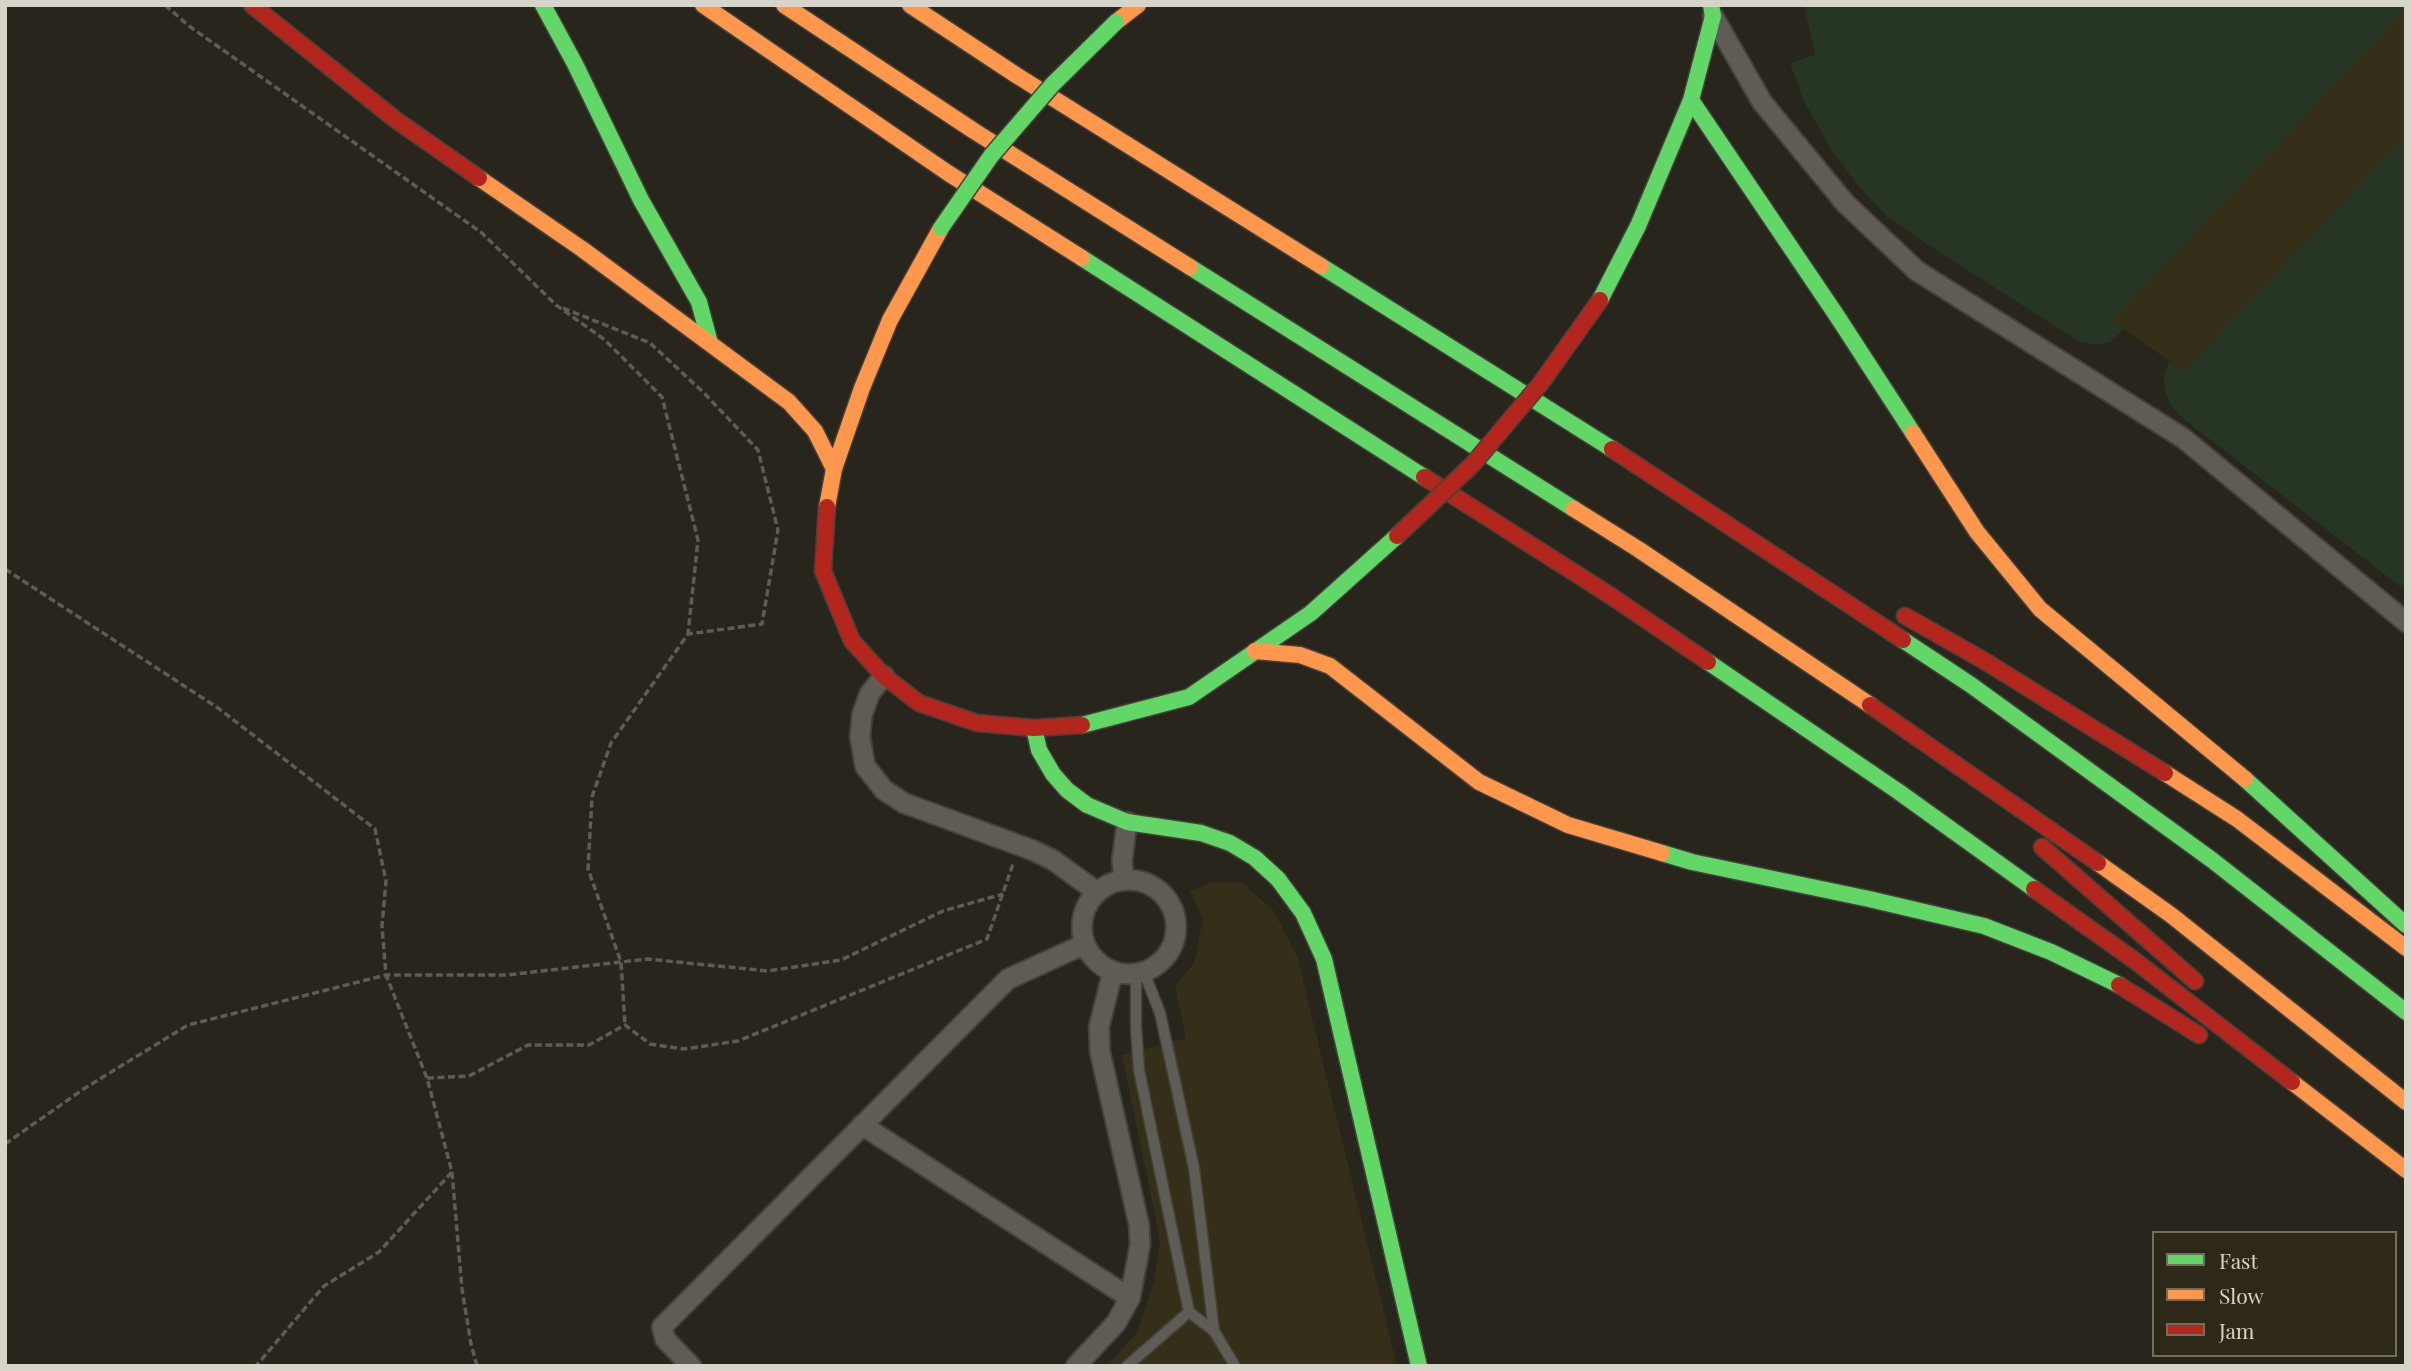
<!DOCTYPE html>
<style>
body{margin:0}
#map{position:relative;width:2411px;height:1371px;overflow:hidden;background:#28251d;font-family:"Playfair Display",serif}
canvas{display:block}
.frame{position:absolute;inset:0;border:7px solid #d7d4ca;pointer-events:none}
.legend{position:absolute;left:2152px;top:1231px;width:245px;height:126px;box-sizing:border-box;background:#2d2818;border:2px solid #716d5f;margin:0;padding:9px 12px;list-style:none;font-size:21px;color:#d7d4ca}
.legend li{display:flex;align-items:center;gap:14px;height:35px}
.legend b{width:35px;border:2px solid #716d5f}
</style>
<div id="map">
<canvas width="2411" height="1371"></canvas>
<div class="frame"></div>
<ul class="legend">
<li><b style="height:9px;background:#63d668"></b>Fast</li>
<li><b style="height:9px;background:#ff974d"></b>Slow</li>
<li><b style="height:9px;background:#b3261e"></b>Jam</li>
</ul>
</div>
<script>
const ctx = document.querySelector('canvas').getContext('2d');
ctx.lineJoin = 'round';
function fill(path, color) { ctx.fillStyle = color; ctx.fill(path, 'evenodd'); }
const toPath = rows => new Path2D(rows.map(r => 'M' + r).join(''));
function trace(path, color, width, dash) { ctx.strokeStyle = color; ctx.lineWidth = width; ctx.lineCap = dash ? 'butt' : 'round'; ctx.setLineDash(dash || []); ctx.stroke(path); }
const built = toPath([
 [1804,5,2406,5,2406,542,2184,371,2112,321],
 [1213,882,1242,883,1273,910,1297,956,1397,1366,1106,1366,1137,1333,1154,1282,1160,1241,1122,1055,1186,1038,1175,986,1194,963,1203,920,1190,891]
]);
const green = toPath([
 [1804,5,2401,5,2401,15,2112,320,2125,328,2110,342,2094,345,2078,341,1916,237,1887,216,1863,191,1833,153,1804,101,1790,63,1815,55],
 [2406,136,2406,591,2185,420,2172,407,2165,391,2164,377,2169,361,2184,371]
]);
const path = toPath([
 [165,5,189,26,482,233,556,305,605,340,662,397,698,540,688,634,611,743,592,797,588,869,621,962,625,1025],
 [563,308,650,343,703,392,758,450,778,530,762,624,688,634],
 [5,569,218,708,375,829,386,881,382,926,386,975,427,1078,452,1172,379,1252,324,1286,256,1366],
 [427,1078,469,1076,528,1045,589,1045,625,1025,650,1044,684,1049,738,1041,987,939,1013,864],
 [5,1144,85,1088,188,1025,386,975,507,975,647,959,768,971,841,960,943,911,1003,894],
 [452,1172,462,1289,471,1344,477,1366]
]);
const lane = toPath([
 [1144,972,1160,1013,1194,1168,1214,1331],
 [1136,974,1136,1027,1139,1070,1189,1312,1214,1331,1235,1366],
 [1127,1366,1189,1312]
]);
const street = toPath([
 [1713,16,1762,102,1845,203,1917,271,2183,438,2406,622],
 [884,676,870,693,862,715,860,737,865,766,884,790,904,803,1032,850,1053,860,1097,892],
 [1124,879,1122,861,1127,822],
 '1082 927a47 47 0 1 1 94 0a47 47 0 1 1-94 0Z',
 [862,1125,1130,1298],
 [691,1366,665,1339,662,1327,1008,979,1085,944],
 [1076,1366,1116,1323,1130,1298,1140,1245,1139,1225,1100,1052,1099,1027,1113,971]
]);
const fast = toPath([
 [543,5,575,64,641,200,699,302,710,343],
 [1691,100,1837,316,1913,433],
 [1082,258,1424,477],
 [1321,266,1612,449],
 [1190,267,1574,509],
 [1600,300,1638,226,1691,100,1713,16,1711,5],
 [1903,640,1971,685,2212,860,2406,1012],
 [1708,662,1899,792,2034,889],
 [1082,725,1189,697,1311,613,1397,536],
 [1034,728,1039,750,1053,774,1067,790,1087,805,1127,822,1201,833,1230,843,1255,858,1278,879,1303,913,1324,959,1419,1366],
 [2245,779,2406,925],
 [1662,853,1692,862,1869,899,1984,926,2051,952,2119,985]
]);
const slow = toPath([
 [703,5,948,173,1082,258],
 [784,5,974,131,1190,267],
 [910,5,1016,75,1321,266],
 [1116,22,1138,5],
 [479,178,582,249,789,402,815,431,834,469],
 [1913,433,1977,532,2040,609,2245,779],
 [827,507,834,469,862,388,890,320,941,228],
 [1574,509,1638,549,1870,705],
 [1255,651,1300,655,1330,666,1479,782,1568,825,1662,853],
 [2165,773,2237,819,2406,948],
 [2098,863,2171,915,2406,1102],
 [2292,1082,2406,1170]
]);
const jam = toPath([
 [252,5,396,120,479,178],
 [1612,449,1903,640],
 [1424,477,1611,596,1708,662],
 [827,507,823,571,852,641,884,676,919,703,977,723,1034,728,1082,725],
 [1905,616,1983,660,2165,773],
 [1870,705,2098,863],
 [2042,847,2195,981],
 [2034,889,2134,960,2292,1082],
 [2119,985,2199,1035]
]);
const fastBridge = toPath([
 [941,228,991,156,1053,84,1116,22]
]);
const jamBridge = toPath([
 [1397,536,1473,464,1541,383,1600,300]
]);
fill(built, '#352f1a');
fill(green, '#273525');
trace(lane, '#44413a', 13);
trace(street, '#44413a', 23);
trace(fast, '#44413a', 19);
trace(slow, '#44413a', 19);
trace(jam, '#44413a', 19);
trace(path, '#5f5c57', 3.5, [7, 3.5]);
trace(lane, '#5f5c56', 10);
trace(street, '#5f5c56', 19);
trace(fast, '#63d668', 16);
trace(slow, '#ff974d', 16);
trace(jam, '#b3261e', 16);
trace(fastBridge, '#44413a', 19, []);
trace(jamBridge, '#44413a', 19, []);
trace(fastBridge, '#63d668', 16);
trace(jamBridge, '#b3261e', 16);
</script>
